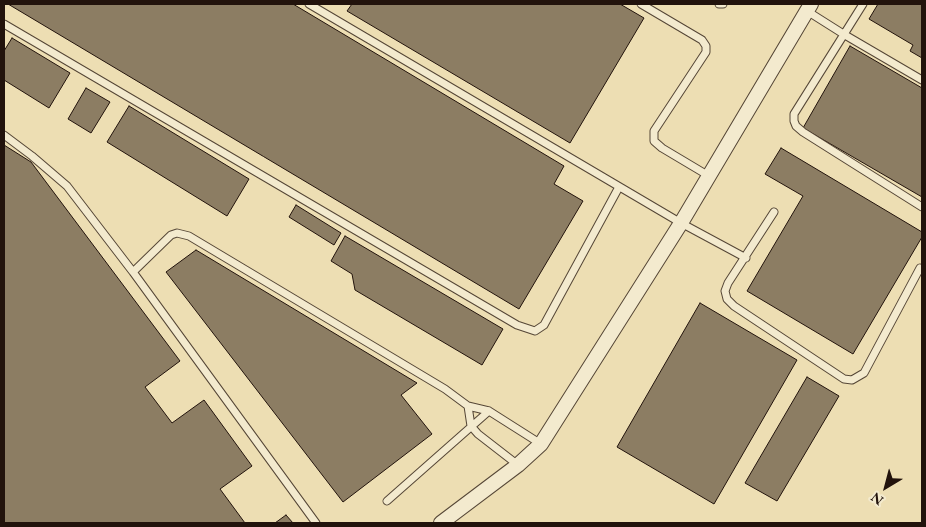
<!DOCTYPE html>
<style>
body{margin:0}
#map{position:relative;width:926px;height:527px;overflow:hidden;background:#eddeb3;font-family:"EB Garamond",serif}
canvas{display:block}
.frame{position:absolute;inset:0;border:5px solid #22130c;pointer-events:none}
.north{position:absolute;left:861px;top:462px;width:50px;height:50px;-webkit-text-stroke:4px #f3eace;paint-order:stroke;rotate:217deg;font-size:14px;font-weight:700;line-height:20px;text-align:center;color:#22130c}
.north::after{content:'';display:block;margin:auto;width:18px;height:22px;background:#22130c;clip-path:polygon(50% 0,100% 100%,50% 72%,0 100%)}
</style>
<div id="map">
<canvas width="926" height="527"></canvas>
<div class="frame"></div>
<div class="north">N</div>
</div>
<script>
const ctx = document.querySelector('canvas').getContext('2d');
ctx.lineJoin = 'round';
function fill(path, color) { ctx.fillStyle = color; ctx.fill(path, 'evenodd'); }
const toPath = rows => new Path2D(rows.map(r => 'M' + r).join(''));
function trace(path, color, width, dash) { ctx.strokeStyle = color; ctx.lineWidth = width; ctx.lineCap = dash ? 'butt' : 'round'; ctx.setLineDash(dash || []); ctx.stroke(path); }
const building = toPath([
 [8,4,293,4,564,166,554,184,583,201,519,309,8,4],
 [352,4,620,4,644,18,570,143,347,11,352,4],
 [878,4,922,4,922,58,910,51,913,45,869,19,878,4],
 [12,38,70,73,49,108,4,80,4,51,12,38],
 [850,46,922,88,922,197,803,128,850,46],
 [86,88,110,102,91,133,68,119,86,88],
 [129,106,249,179,227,216,107,142,129,106],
 [4,145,31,162,180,361,145,387,172,423,204,400,252,466,220,489,245,523,4,523,4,145],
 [781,148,922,232,922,237,853,354,747,291,803,196,765,174,781,148],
 [296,205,341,233,334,245,289,217,296,205],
 [345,236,503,329,482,365,355,290,352,274,331,261,345,236],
 [196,250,417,383,401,395,432,434,343,502,166,272,196,250],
 [700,303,797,360,714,504,617,447,700,303],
 [807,377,839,396,777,501,745,483,807,377],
 [286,515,293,523,275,523,286,515]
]);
const service = toPath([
 [309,4,681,223,746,258],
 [641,4,702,40,706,46,706,52,654,131,654,141,662,148,709,176],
 [719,4,723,4],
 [863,4,794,114,794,121,796,126,803,132,922,207],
 [807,11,845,35,922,80],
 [4,24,517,325,535,331,544,325,619,187],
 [4,135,32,156,67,186,133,272,316,523],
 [774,212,728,283,725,291,727,299,734,306,844,379,852,380,864,373,920,268],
 [133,272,171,235,177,233,189,236,445,389,468,406,489,411,541,444],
 [468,406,471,426,478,434,518,465],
 [387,501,489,411]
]);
const minor = toPath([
 [441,523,518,465,541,444,681,223,811,4]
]);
fill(building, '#8c7d63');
trace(building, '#22130c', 1);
trace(service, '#554636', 9);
trace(minor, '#554636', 16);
trace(service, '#f3eace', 7);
trace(minor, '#f3eace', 14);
</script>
